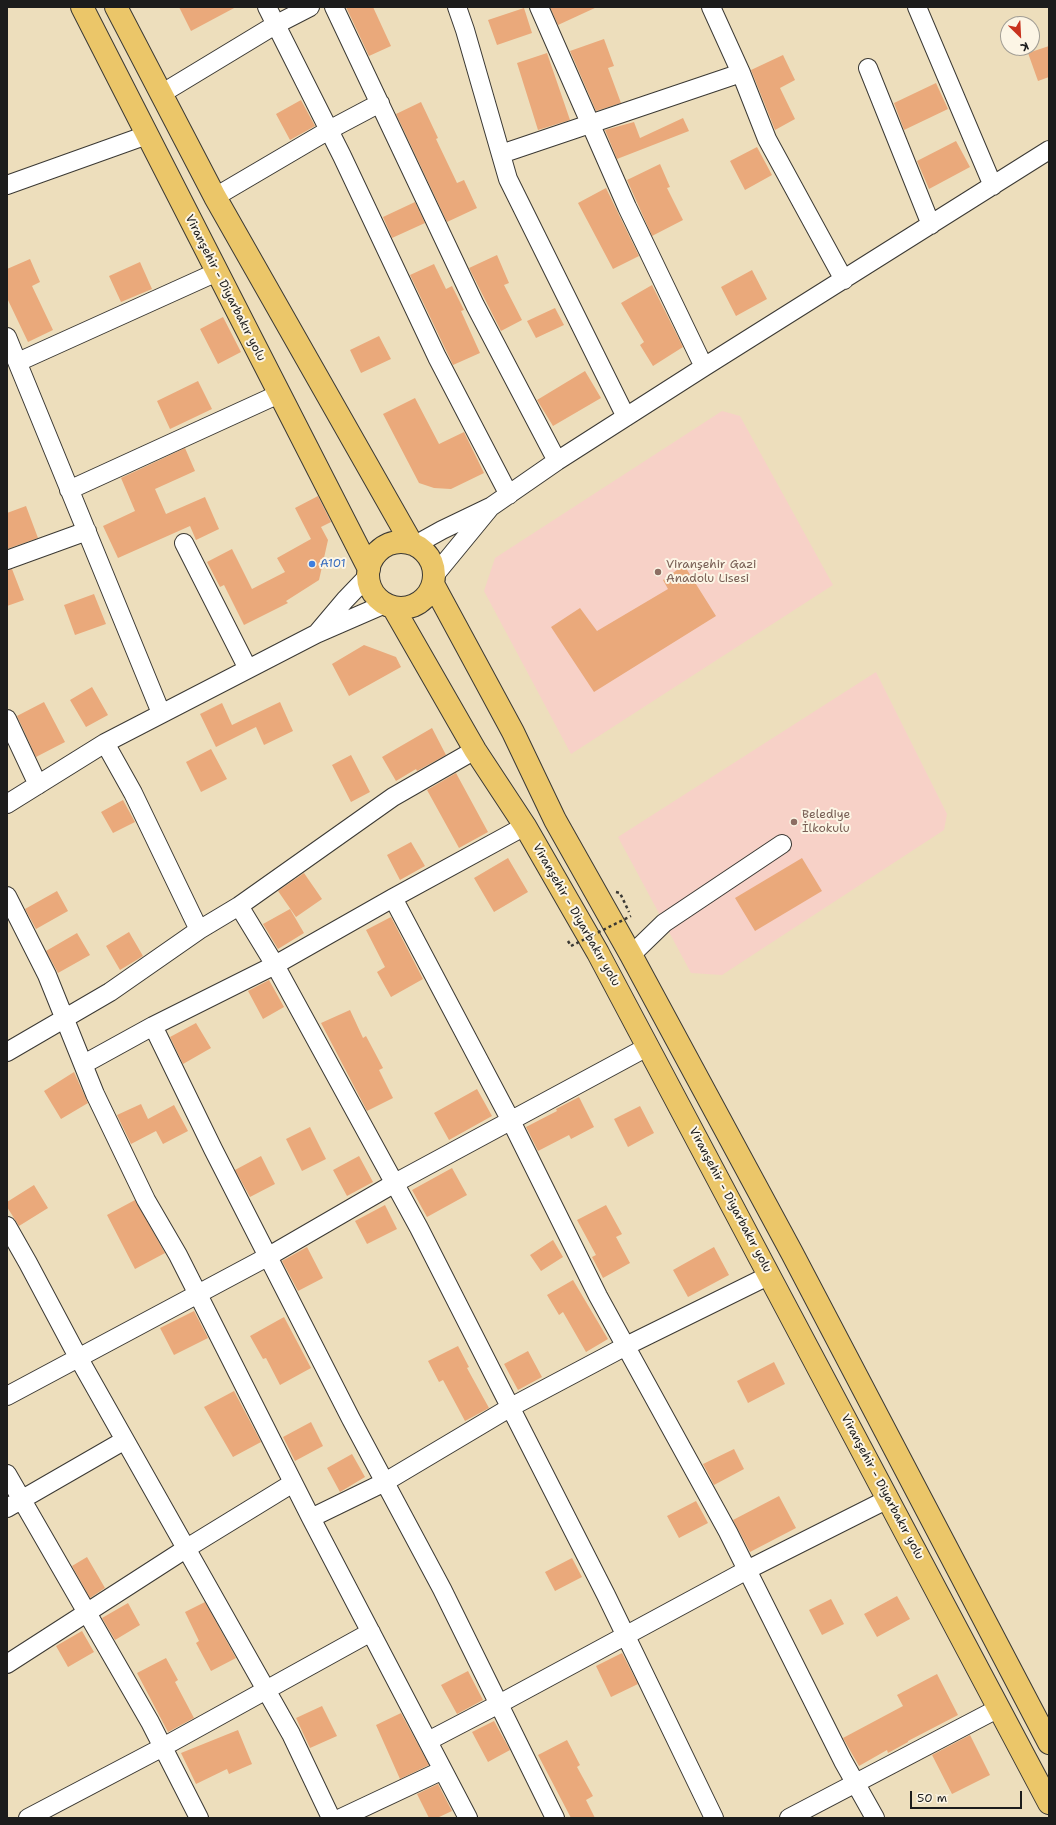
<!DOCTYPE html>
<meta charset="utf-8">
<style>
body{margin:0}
#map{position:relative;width:1056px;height:1825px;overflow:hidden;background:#eddebc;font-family:"Shantell Sans",sans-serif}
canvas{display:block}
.frame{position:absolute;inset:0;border:8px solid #1c1c1c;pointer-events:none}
.north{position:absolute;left:1000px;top:16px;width:40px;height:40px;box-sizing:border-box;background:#fcf5e5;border:1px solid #a29e95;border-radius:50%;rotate:156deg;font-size:11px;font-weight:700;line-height:16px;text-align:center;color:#1c1c1c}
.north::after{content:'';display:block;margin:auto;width:14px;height:18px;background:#c8321e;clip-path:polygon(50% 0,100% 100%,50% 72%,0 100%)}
.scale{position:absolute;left:910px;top:1791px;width:112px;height:18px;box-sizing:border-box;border:2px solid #1c1c1c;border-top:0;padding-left:5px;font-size:12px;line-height:14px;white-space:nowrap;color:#1c1c1c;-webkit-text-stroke:3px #fcf5e5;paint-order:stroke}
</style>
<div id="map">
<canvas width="1056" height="1825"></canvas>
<div class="frame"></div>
<div class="north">K</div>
<div class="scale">50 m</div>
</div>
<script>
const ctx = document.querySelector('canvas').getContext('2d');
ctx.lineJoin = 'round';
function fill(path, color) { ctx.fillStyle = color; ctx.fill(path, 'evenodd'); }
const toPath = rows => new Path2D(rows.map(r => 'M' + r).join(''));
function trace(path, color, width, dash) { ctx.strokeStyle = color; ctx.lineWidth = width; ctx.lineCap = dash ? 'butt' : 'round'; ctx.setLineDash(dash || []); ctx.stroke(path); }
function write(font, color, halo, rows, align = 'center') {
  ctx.font = font + ' "Shantell Sans",sans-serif'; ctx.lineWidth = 4; ctx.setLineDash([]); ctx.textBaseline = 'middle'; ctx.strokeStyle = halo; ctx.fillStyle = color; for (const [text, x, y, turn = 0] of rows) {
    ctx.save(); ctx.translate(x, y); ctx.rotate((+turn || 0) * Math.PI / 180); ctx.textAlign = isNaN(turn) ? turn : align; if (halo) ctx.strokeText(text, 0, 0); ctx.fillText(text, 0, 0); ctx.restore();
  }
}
const built = toPath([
 [722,411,740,416,833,585,571,754,484,591,495,558],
 [876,672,947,814,944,830,722,975,691,973,618,837]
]);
const building = toPath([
 [179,7,236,7,191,31],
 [346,7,373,7,391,46,369,56],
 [550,7,597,7,558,25],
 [524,8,532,33,497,45,488,20],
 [604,39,614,66,608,68,621,103,596,111,570,51],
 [1049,46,1049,77,1038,81,1028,53],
 [547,53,570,120,538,130,517,63],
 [783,55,795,80,780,88,795,119,775,130,751,70],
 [936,83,948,109,904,130,894,103],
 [301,100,315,126,290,140,276,114],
 [421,102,438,138,436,139,457,183,464,180,477,208,447,222,396,114],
 [683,118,689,131,617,159,605,130,634,122,640,138],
 [956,141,970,167,929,189,917,161],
 [757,147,772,175,745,190,730,161],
 [660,164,670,187,667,188,683,220,652,236,627,180],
 [606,188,639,256,613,269,578,203],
 [415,202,425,223,392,238,383,217],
 [497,255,509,283,504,285,522,320,501,331,469,268],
 [30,259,40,282,32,286,53,330,28,342,7,298,7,269],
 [140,262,152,289,121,302,109,276],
 [434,264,446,289,452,286,464,310,461,311,480,353,453,365,410,275],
 [752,270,767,299,736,316,721,287],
 [652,285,683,347,653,366,640,345,644,342,621,303],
 [555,308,564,325,536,338,527,321],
 [223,317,241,352,218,364,200,329],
 [379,336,391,359,361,373,350,350],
 [585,371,601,398,553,426,537,400],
 [198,381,212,409,170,429,157,401],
 [415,398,439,444,464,432,484,473,451,489,434,488,419,483,383,414],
 [185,448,195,471,155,489,166,514,205,497,219,529,196,540,190,526,118,558,103,526,135,511,121,478],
 [318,496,331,522,321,527,328,540,319,580,286,601,288,603,244,625,224,585,220,587,207,562,232,549,252,589,285,572,277,558,311,539,295,508],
 [26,506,38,538,7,549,7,513],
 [684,565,716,616,594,692,551,627,580,608,597,631,668,589,663,580],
 [12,569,24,600,7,606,7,570],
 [94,594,106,624,75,635,64,605],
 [364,645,396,657,401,667,349,696,332,664],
 [92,687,108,715,86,727,70,700],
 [44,702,65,742,36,757,17,716],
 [280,702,293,731,264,745,256,727,216,747,200,714,222,703,232,725],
 [432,728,446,755,417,771,416,769,396,781,382,757],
 [211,749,227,779,201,792,186,762],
 [351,755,370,792,351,802,332,765],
 [456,773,488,832,459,848,427,790],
 [123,800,135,822,113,833,101,812],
 [411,842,425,866,400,880,387,855],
 [508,858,528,892,494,912,474,878],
 [802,858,822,891,755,931,735,898],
 [304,873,322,899,296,917,278,891],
 [57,891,68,911,36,929,25,909],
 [290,909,304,933,278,949,263,924],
 [391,917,423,979,391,997,377,972,385,967,366,930],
 [129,932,143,956,120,970,106,946],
 [77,933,90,955,58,973,46,951],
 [269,980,284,1007,263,1019,248,991],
 [350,1010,363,1038,366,1036,383,1068,379,1070,393,1098,367,1111,321,1023],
 [196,1023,211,1048,183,1064,170,1037],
 [74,1072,88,1103,61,1119,44,1091],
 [477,1089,492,1116,449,1140,434,1113],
 [579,1097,594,1127,571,1139,569,1135,538,1151,526,1127,557,1111,556,1109],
 [141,1104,148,1119,174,1105,188,1131,163,1144,156,1131,131,1144,117,1115],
 [640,1106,654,1133,628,1147,614,1119],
 [310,1127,326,1159,302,1171,286,1139],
 [261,1156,275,1184,250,1197,235,1170],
 [359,1156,373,1182,347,1196,333,1170],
 [452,1168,467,1195,427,1217,412,1190],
 [34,1185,48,1208,19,1226,7,1207,7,1202],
 [135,1200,165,1253,135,1269,107,1215],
 [385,1205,397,1229,367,1244,355,1221],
 [606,1205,622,1234,616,1237,630,1263,603,1278,592,1257,596,1255,577,1220],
 [553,1240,563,1257,541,1271,530,1255],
 [307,1247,323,1278,298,1291,282,1261],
 [714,1247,729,1275,688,1297,673,1270],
 [573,1280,608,1339,586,1352,563,1312,559,1315,547,1295],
 [194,1311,208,1338,174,1355,160,1328],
 [284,1317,311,1368,280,1385,266,1358,263,1359,250,1336],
 [458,1346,469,1367,467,1368,489,1408,465,1421,443,1380,439,1382,428,1361],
 [528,1351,542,1377,518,1390,504,1364],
 [774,1362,785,1384,748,1403,737,1381],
 [234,1391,261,1442,233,1457,204,1407],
 [311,1422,323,1446,295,1461,283,1437],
 [734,1449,744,1469,714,1485,703,1464],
 [352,1454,365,1477,340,1492,327,1468],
 [779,1496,796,1528,750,1552,733,1520],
 [696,1501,708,1523,679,1538,667,1516],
 [87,1557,105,1588,90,1598,72,1566],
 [572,1558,582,1577,555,1591,545,1572],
 [897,1596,910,1619,877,1637,864,1614],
 [831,1599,844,1624,822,1635,809,1610],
 [205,1602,236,1658,211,1671,196,1643,199,1641,185,1612],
 [128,1603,140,1625,115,1640,102,1618],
 [82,1631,94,1652,68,1667,56,1646],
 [622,1653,638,1684,611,1697,596,1666],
 [166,1658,178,1680,175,1682,194,1718,168,1732,137,1673],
 [468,1671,483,1700,457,1714,441,1685],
 [937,1674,958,1715,908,1741,908,1742,888,1753,887,1750,859,1766,843,1738,903,1706,897,1695],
 [322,1706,337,1736,310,1748,296,1718],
 [401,1713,429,1765,400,1779,376,1725],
 [494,1721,510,1750,488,1762,472,1732],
 [238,1730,252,1764,229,1774,227,1769,196,1784,181,1753],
 [970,1735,990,1775,952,1794,932,1755],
 [567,1740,580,1765,577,1767,593,1796,586,1800,595,1818,571,1818,538,1755],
 [438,1784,452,1811,437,1818,429,1818,417,1794]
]);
const path = toPath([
 [616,892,620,893,629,912],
 [568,941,571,946]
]);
const minor = toPath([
 [267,7,342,156,437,357,509,495],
 [334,7,475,305,557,461],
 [457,7,465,30,508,179,626,417],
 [539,7,627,207,704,367],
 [711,7,741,73,767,139,844,280],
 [917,7,993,186],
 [868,68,931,225],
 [161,94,275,25,310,7],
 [501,154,741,73],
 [7,185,147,135],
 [215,197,329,130,380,103],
 [7,337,161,713],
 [18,362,217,272],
 [69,490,279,394],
 [184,543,248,669],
 [415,545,442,530,492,506,557,461,704,367,1049,150],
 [7,560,87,531],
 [434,576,489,509],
 [318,632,345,600,368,576],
 [7,719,38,785],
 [105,743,133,793,199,930],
 [7,804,105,743,316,634,385,604],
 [7,896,47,975,95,1094,146,1200,178,1255,311,1518,468,1818],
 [393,898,511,1121,598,1296,728,1532,843,1761,875,1818],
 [239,906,275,965,419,1228,606,1595,714,1818],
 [631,955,664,923,782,844],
 [153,1026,213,1149,351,1419,442,1589,555,1818],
 [7,1052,110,992,199,930,239,906,393,797,475,750],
 [84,1064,153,1026,275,965,393,898,525,826],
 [7,1226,28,1263,78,1357,291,1734,331,1818],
 [7,1396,269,1256,395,1183,649,1046],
 [7,1474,150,1722,199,1818],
 [7,1508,125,1440],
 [311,1518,385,1482,511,1407,626,1346,770,1275],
 [7,1664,187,1548,293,1483],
 [428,1741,499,1704,747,1570,888,1499],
 [28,1818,163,1747,371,1632],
 [341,1818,443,1770],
 [789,1818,999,1708]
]);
const major = toPath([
 [82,7,369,569],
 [116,7,215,197,412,544],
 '368 575a33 33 0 1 1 66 0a33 33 0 1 1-66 0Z',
 [433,584,513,732,555,820,631,955,792,1253,1049,1743],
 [393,607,475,750,525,826,598,953,1049,1803]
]);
const pathBridge = toPath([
 [571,946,631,916]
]);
const markers = [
 [312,564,4,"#3f7fe0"],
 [658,572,4,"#8d6e63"],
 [794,822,4,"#8d6e63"]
];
const streetNames = [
 ["Viranşehir - Diyarbakır yolu",225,288,63],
 ["Viranşehir - Diyarbakır yolu",576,915,60],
 ["Viranşehir - Diyarbakır yolu",730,1200,62],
 ["Viranşehir - Diyarbakır yolu",882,1487,62]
];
const shopNames = [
 ["A101",320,564]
];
const educationNames = [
 ["Viranşehir Gazi",666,565],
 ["Anadolu Lisesi",666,579],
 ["Belediye",802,815],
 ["İlkokulu",802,829]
];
fill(built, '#f7d1c7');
fill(building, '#eaa97b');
trace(minor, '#3b3934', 20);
trace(major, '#3b3934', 24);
trace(path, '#3b3934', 2.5, [3, 3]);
trace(minor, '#fff', 18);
trace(major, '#ebc669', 22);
trace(pathBridge, '#3b3934', 2.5, [3, 3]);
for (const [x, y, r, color] of markers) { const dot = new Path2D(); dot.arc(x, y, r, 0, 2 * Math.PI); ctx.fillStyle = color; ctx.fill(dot); trace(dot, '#fcf5e5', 1.5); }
write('12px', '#1c1c1c', '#fcf5e5', streetNames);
write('12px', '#366cbe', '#fcf5e5', shopNames, 'left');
write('12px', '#785e54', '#fcf5e5', educationNames, 'left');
</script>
